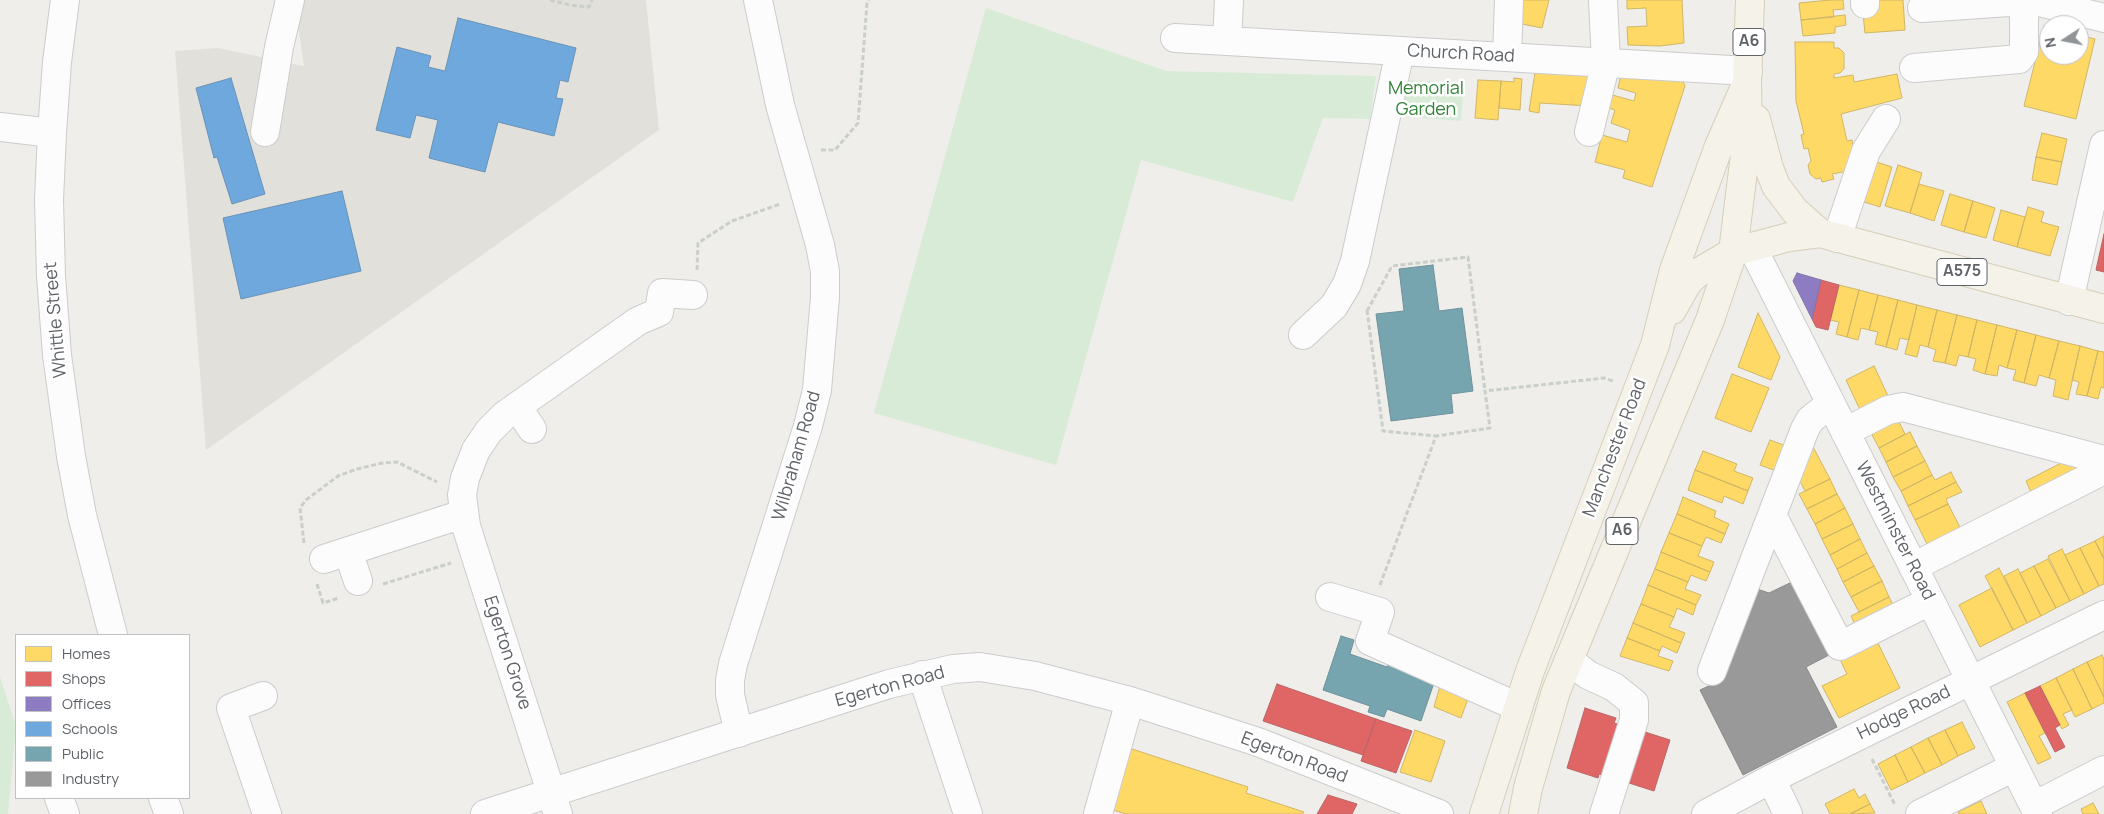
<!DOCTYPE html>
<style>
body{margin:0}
#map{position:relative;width:2104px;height:814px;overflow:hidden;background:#efeeea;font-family:Manrope,sans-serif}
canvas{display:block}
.legend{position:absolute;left:15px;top:634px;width:175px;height:165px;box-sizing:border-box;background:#fff;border:1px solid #bfc1c3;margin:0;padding:6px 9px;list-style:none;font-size:15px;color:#5f6368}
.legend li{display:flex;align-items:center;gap:10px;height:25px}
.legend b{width:25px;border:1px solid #bfc1c3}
.north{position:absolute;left:2039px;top:15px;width:50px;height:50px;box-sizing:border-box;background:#fff;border:1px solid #bfc1c3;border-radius:50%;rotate:259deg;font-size:14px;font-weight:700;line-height:20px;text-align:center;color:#5f6368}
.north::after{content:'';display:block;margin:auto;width:18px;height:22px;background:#919496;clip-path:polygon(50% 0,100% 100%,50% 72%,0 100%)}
</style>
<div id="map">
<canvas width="2104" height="814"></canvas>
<ul class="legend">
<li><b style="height:14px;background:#ffd966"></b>Homes</li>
<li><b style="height:14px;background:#e06666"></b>Shops</li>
<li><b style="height:14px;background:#8e7cc3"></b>Offices</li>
<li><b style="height:14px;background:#6fa8dc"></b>Schools</li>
<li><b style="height:14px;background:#76a5af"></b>Public</li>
<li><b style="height:14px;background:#999"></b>Industry</li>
</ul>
<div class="north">N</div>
</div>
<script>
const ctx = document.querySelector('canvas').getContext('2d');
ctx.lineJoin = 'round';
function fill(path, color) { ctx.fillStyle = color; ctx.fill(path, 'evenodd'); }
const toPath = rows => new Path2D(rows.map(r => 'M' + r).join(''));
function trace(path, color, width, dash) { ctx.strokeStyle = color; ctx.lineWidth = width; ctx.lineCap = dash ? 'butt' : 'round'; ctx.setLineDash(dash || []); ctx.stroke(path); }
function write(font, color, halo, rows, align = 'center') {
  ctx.font = font + ' Manrope,sans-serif'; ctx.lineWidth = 5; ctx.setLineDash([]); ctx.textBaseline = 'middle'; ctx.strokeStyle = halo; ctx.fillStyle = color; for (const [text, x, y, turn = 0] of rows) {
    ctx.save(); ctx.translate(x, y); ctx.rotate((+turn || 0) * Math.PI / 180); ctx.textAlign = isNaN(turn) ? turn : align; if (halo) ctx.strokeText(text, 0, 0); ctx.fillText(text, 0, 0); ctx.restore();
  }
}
const education = toPath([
 [302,0,646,0,659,130,206,450,175,51,218,48,304,66,297,19]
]);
const green = toPath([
 [986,8,1166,71,1376,76,1370,119,1323,118,1293,202,1141,160,1056,465,874,413],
 [1405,80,1464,83,1461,121,1398,116],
 [0,677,16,726,8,814,0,814]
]);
const homes = toPath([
 [1513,0,1549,0,1542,28,1512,22,1513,0],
 [1627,0,1682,0,1684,43,1660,46,1628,45,1627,27,1647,26,1646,8,1627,9,1627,0],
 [1830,0,1843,0,1844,9,1833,10,1834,17,1801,20,1799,3,1830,0],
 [1871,0,1903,0,1905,30,1865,33,1863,14,1871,0],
 [1845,15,1846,25,1835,27,1835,33,1803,36,1801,20,1845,15],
 [2044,26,2049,28,2049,55,2079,55,2079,35,2095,39,2076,119,2024,106,2044,26],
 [1795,42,1834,42,1834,48,1839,48,1844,53,1844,69,1840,73,1834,74,1834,78,1853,75,1854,82,1897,74,1902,98,1841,114,1847,141,1852,140,1855,155,1853,170,1832,174,1834,179,1822,182,1821,178,1816,179,1810,174,1808,165,1811,161,1808,148,1804,149,1801,135,1804,134,1796,101,1795,42],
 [1535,73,1597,76,1589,106,1540,103,1539,113,1529,111,1535,73],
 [1621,75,1682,79,1685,86,1652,187,1623,178,1625,170,1595,162,1602,135,1627,142,1630,130,1611,123,1615,110,1605,107,1609,94,1634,101,1636,93,1618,88,1621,75],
 [1514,78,1522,79,1520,110,1499,108,1501,81,1514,82,1514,78],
 [1478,80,1501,81,1498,120,1475,118,1478,80],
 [2042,133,2067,139,2062,162,2036,157,2042,133],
 [2036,157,2062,162,2057,185,2032,180,2036,157],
 [1871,160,1892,167,1880,207,1858,200,1871,160],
 [1898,165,1922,173,1910,213,1885,206,1898,165],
 [1919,184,1944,191,1934,221,1910,213,1919,184],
 [1950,194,1973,201,1964,232,1941,225,1950,194],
 [1973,201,1995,208,1986,238,1964,232,1973,201],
 [2028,207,2044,212,2041,222,2059,227,2050,256,2017,247,2028,207],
 [2001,210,2025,217,2017,247,1993,240,2001,210],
 [1839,285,1859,290,1847,337,1836,334,1839,322,1830,320,1839,285],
 [1859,290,1878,295,1869,330,1861,328,1858,340,1847,337,1859,290],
 [1878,295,1898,300,1886,347,1875,344,1878,332,1869,330,1878,295],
 [1898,300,1917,305,1909,340,1900,338,1897,350,1886,347,1898,300],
 [1917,305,1937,310,1928,347,1920,345,1917,357,1905,354,1917,305],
 [1937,310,1957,315,1945,363,1933,361,1936,350,1928,347,1937,310],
 [1758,313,1780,357,1771,380,1738,367,1758,313],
 [1957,315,1977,320,1968,357,1959,355,1956,366,1945,363,1957,315],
 [1977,320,1997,325,1985,374,1973,370,1976,359,1968,357,1977,320],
 [1997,325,2017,330,2007,368,1999,365,1997,376,1985,374,1997,325],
 [2017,330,2036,335,2024,383,2013,380,2016,370,2007,368,2017,330],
 [2036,335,2059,341,2049,378,2039,375,2036,386,2024,383,2036,335],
 [2059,341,2080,346,2068,400,2053,396,2056,380,2049,378,2059,341],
 [2080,346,2098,351,2087,396,2076,394,2079,382,2072,380,2080,346],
 [2098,351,2104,352,2104,388,2101,387,2098,399,2087,396,2098,351],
 [1874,366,1889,398,1861,412,1846,380,1874,366],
 [1732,374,1769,388,1751,432,1715,418,1732,374],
 [1896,416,1905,434,1879,448,1869,429,1896,416],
 [1910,432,1917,446,1886,462,1879,448,1910,432],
 [1770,440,1789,447,1779,472,1760,465,1770,440],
 [1812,445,1830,479,1805,491,1798,477,1812,445],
 [1917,446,1925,461,1893,477,1886,462,1917,446],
 [1703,451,1737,464,1734,471,1753,478,1748,491,1695,470,1703,451],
 [1925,461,1932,475,1901,491,1893,477,1925,461],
 [2065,461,2087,469,2033,497,2026,481,2065,461],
 [1695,470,1748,491,1743,504,1724,496,1722,503,1688,490,1695,470],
 [1951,472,1956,482,1908,506,1901,491,1932,475,1935,480,1951,472],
 [1830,479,1837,494,1807,509,1799,494,1830,479],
 [1956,482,1962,492,1946,499,1948,504,1915,520,1908,506,1956,482],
 [1837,494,1845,508,1815,524,1807,509,1837,494],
 [1683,497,1716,511,1714,517,1729,524,1725,534,1677,514,1683,497],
 [1948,504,1963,533,1930,550,1915,520,1948,504],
 [1845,508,1853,524,1822,539,1815,524,1845,508],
 [1677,514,1725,534,1721,543,1706,537,1702,546,1669,533,1677,514],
 [1853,524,1860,539,1830,555,1822,539,1853,524],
 [1669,533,1702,546,1698,556,1714,562,1710,572,1661,552,1669,533],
 [2104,536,2104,559,2095,541,2104,536],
 [1860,539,1867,553,1837,569,1830,555,1860,539],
 [2095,541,2104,559,2104,584,2099,586,2080,548,2095,541],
 [2080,548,2099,586,2084,594,2065,555,2080,548],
 [2062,549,2084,594,2070,601,2048,556,2062,549],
 [1661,552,1710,572,1706,581,1691,575,1688,582,1655,569,1661,552],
 [1867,553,1874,566,1843,582,1837,569,1867,553],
 [2048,559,2070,601,2056,608,2034,566,2048,559],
 [1874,566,1882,581,1851,597,1843,582,1874,566],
 [2034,566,2056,608,2041,616,2020,573,2034,566],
 [1999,568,2027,623,2013,630,1985,576,1999,568],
 [1655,569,1688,582,1685,589,1701,595,1696,605,1648,585,1655,569],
 [2018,569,2041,616,2027,623,2004,576,2018,569],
 [1882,581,1889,597,1859,612,1851,597,1882,581],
 [1648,585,1696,605,1693,615,1677,608,1674,617,1641,604,1648,585],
 [1992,588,2013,630,1980,647,1959,605,1992,588],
 [1889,597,1897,612,1858,631,1851,616,1889,597],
 [1641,604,1674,617,1669,627,1685,633,1681,643,1633,623,1641,604],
 [1633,623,1681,643,1677,653,1662,646,1660,651,1627,638,1633,623],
 [1874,635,1900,688,1839,718,1822,686,1847,674,1837,653,1874,635],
 [1627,638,1660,651,1658,656,1673,661,1669,671,1620,656,1627,638],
 [2102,655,2104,659,2104,697,2087,662,2102,655],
 [2087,662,2104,697,2104,703,2092,709,2073,669,2087,662],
 [2073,669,2092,709,2075,717,2056,678,2073,669],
 [2056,678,2072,710,2063,714,2069,725,2062,729,2040,686,2056,678],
 [1440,686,1469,696,1461,718,1434,707,1440,686],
 [2025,693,2045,733,2039,736,2051,758,2038,764,2007,702,2025,693],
 [1962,722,1975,748,1958,756,1945,730,1962,722],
 [1415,730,1445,741,1431,782,1400,772,1415,730],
 [1945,730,1958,756,1942,765,1928,738,1945,730],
 [1928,738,1942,765,1925,773,1911,747,1928,738],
 [1123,746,1248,787,1246,793,1304,812,1303,814,1126,814,1103,807,1123,746],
 [1911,747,1925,773,1908,782,1895,755,1911,747],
 [1895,755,1908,782,1891,790,1878,764,1895,755],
 [1854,789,1859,798,1865,794,1870,804,1850,814,1830,814,1825,804,1854,789],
 [1981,801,1987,814,1959,814,1958,812,1981,801],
 [2093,803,2099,814,2083,814,2081,809,2093,803],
 [1870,804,1875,813,1850,814,1870,804]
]);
const shops = toPath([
 [2104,234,2104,272,2096,270,2104,234],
 [1821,280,1839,285,1828,330,1816,327,1812,319,1821,280],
 [1277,684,1376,719,1363,755,1263,721,1277,684],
 [2040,686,2060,725,2055,728,2065,747,2055,752,2025,693,2040,686],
 [1585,708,1616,718,1614,723,1645,732,1629,783,1599,774,1598,778,1567,768,1585,708],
 [1376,719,1412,731,1396,773,1361,761,1376,719],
 [1645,732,1670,740,1654,791,1629,783,1645,732],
 [1328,795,1357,804,1352,814,1317,814,1328,795]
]);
const offices = toPath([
 [1797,273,1821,280,1812,319,1793,281,1797,273]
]);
const schools = toPath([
 [458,18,576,48,568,82,560,80,556,98,563,99,554,136,498,122,485,172,429,158,438,120,416,115,410,138,376,130,397,47,431,56,428,67,445,71,458,18],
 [231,78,265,194,232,204,217,157,214,158,196,88,231,78],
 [342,191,361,271,241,299,223,218,342,191]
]);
const public = toPath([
 [1433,265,1439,311,1462,308,1473,391,1451,394,1453,413,1391,421,1376,314,1404,311,1399,269,1433,265],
 [1341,636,1354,640,1350,654,1387,667,1391,659,1437,674,1421,721,1387,709,1384,717,1368,712,1370,706,1323,690,1341,636]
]);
const industry = toPath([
 [1792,582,1829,655,1806,667,1837,727,1743,775,1700,690,1713,684,1757,589,1769,593,1792,582]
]);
const path = toPath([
 [550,0,570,5,589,7,592,0],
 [821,150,835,150,858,123,867,3,869,0],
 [697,270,698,243,732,221,780,204],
 [1367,310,1383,431,1436,436],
 [1367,311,1392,266,1468,257,1485,391],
 [304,543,300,508,306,500,338,476,357,469,382,463,397,462,437,482],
 [317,584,323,603,339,598],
 [383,584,451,563],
 [1380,585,1436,436,1490,428,1485,391,1604,378,1613,381],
 [1872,759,1895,805]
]);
const minor = toPath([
 [65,0,57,62,52,133,49,200,51,276,57,355,71,456,82,515,113,635],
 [1865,0,1865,4],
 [1922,8,2024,1,2039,2,2104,18],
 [1175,38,1748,71],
 [1227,41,1229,0],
 [1507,57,1509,0],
 [1914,68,2019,59,2024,52,2024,1],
 [0,127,52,133],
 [265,132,279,47,290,0],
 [1589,132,1606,62,1603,0],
 [1837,238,1866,151,1886,119],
 [1752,247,2038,814],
 [2069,301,2104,145],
 [1303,335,1334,306,1347,284,1355,261,1400,51],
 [517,407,532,429],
 [1845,432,1888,410,1903,407,2104,460],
 [1772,515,1840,646,1930,601],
 [348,551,358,581],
 [324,559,463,514],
 [1913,567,2104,470],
 [1330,597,1380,612,1370,641,1518,707],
 [1569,660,1588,675,1614,687,1634,703,1634,720,1604,814],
 [1712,671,1805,429,1810,420,1830,404],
 [922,675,968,814],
 [263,696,231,708,267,814],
 [739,733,730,695,730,680,733,664,808,426,817,390,825,297,825,271,820,245,780,105,758,0],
 [1771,779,1788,814],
 [59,798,65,814],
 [163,798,169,814],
 [2034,806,2104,770],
 [485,814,889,684,953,669,980,667,1035,676,1130,701,1258,742,1439,814],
 [558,814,466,526,462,495,465,478,476,450,489,431,505,415,638,321,659,312,662,293,693,295],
 [1098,814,1130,701],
 [1706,814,1771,779,2104,615],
 [1920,814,2014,767]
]);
const major = toPath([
 [1756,119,1769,168,1776,186,1795,211,1820,233],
 [1672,310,1688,282,1699,272,1733,252,1789,237,1820,233,2104,309],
 [1484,814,1530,671,1655,345,1674,270,1719,146,1744,89],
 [1523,814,1528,788,1556,691,1710,320,1733,252,1748,130,1747,83,1750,0]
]);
const shields = [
 [1749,42,32],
 [1962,272,50],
 [1622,531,32]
];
const shieldNames = [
 ["A6",1749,42],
 ["A575",1962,272],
 ["A6",1622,531]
];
const streetNames = [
 ["Church Road",1461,54,3],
 ["Whittle Street",56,320,-95],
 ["Manchester Road",1615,448,-69],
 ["Wilbraham Road",797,456,-74],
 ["Westminster Road",1895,531,63],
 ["Egerton Grove",507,653,72],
 ["Egerton Road",890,687,-15],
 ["Hodge Road",1904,713,-26],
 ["Egerton Road",1294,758,21]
];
const parkNames = [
 ["Memorial",1426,89],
 ["Garden",1426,110]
];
fill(education, '#e2e0da');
fill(green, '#d8ebd6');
fill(homes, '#ffd966');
trace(homes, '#cfb667', 1);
fill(shops, '#e06666');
trace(shops, '#b96567', 1);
fill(offices, '#8e7cc3');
trace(offices, '#8074a8', 1);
fill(schools, '#6fa8dc');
trace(schools, '#6a93b9', 1);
fill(public, '#76a5af');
trace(public, '#6f919a', 1);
fill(industry, '#999');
trace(industry, '#88898a', 1);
trace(minor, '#cbcccc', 30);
trace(major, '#d7ceb8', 30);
trace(path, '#cacfcc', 3, [5, 2.5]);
trace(minor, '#fdfcfc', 28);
trace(major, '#f4f2e9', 28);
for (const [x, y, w] of shields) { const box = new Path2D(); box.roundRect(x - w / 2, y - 13.5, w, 27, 4); ctx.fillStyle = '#fff'; ctx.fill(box); trace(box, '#5f6368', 1); }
write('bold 16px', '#5f6368', null, shieldNames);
write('18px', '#5f6368', '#fff', streetNames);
write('18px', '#348238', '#fff', parkNames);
</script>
